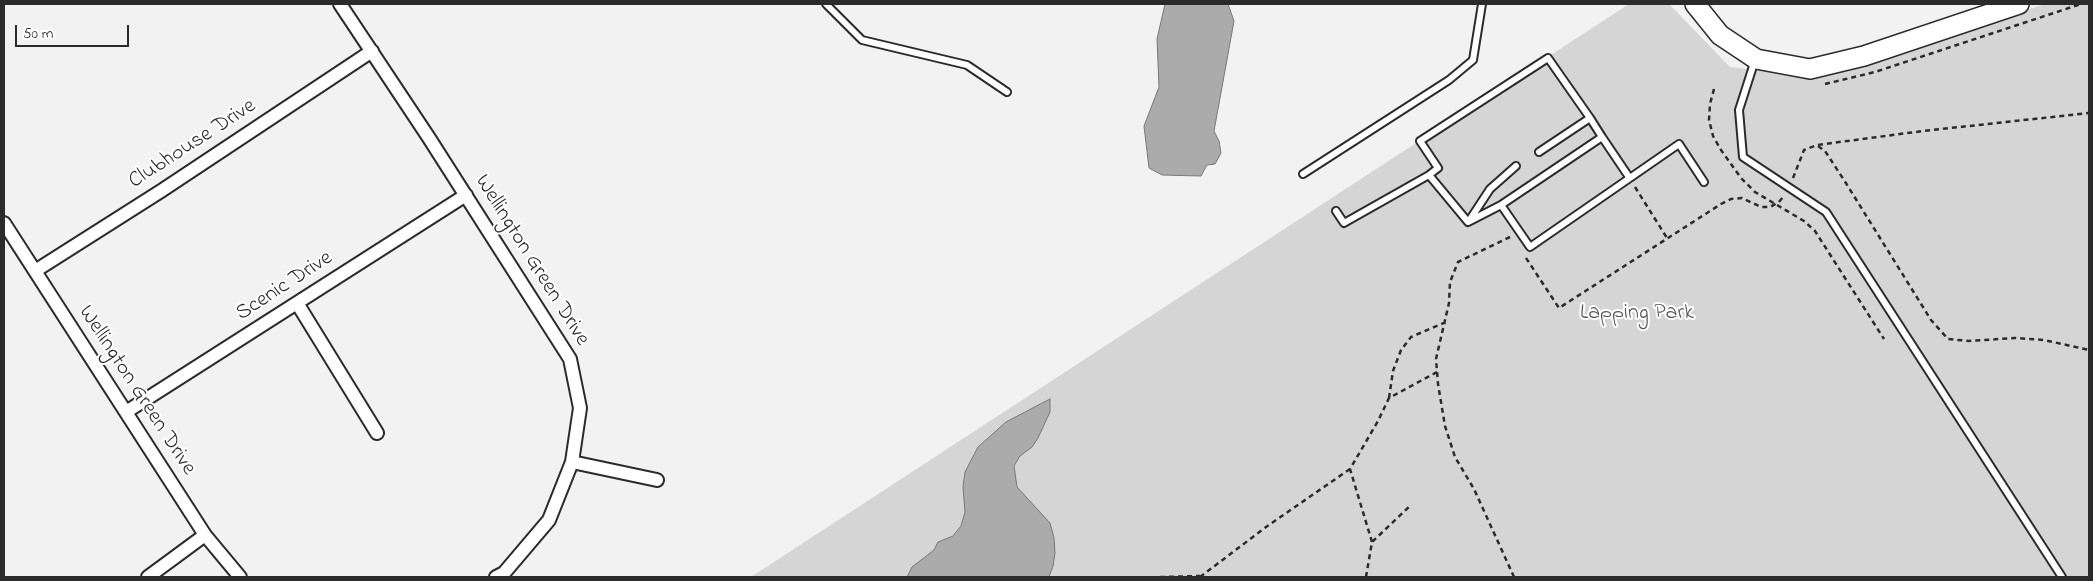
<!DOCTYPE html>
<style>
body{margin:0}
#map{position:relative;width:2093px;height:581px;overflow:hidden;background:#f2f2f2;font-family:"Indie Flower",sans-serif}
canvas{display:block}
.frame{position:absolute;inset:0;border:5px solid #2b2b2b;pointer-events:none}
.scale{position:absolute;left:15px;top:25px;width:114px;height:22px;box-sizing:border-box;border:2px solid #2b2b2b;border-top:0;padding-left:6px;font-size:15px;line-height:18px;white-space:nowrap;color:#2b2b2b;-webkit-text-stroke:4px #fff;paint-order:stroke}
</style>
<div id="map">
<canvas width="2093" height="581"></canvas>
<div class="frame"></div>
<div class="scale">50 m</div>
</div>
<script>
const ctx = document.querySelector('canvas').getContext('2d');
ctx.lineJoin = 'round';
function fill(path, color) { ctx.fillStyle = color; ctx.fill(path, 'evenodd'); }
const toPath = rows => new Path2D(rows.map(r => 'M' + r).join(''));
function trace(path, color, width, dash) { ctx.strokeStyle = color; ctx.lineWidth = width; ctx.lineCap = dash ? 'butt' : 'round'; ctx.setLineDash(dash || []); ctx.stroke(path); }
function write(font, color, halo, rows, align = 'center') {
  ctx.font = font + ' "Indie Flower",sans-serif'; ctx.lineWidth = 4; ctx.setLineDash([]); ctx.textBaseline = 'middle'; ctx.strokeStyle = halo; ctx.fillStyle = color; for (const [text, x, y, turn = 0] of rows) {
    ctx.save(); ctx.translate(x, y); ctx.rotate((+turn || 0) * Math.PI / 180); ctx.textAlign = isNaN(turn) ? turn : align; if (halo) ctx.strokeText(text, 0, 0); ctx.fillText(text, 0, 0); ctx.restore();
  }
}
const green = toPath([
 [1629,4,1669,4,1730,67,1798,75,1955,35,2045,4,2089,4,2089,577,751,577]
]);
const water = toPath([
 [1165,4,1228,4,1234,21,1214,131,1219,141,1221,153,1215,164,1207,165,1201,176,1162,175,1149,168,1144,126,1159,87,1157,39,1165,4],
 [1050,399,1050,412,1038,438,1032,447,1020,456,1014,466,1017,487,1050,523,1054,538,1055,553,1053,566,1049,577,907,577,912,567,934,550,938,542,953,536,961,526,965,512,963,487,965,472,978,447,1006,422,1050,399]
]);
const path = toPath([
 [1825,84,1875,72,2081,4],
 [1714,89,1710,104,1709,120,1713,136,1721,150,1741,178,1755,192,1804,221,1815,231,1884,339],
 [1818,146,1825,151,1844,180,1931,320,1948,339,1969,341,2015,338,2044,340,2089,350],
 [1793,178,1804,150,1817,145,1923,131,2089,113],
 [1635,187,1667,238],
 [1510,237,1458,262,1450,282,1449,303,1436,359,1438,384,1445,426,1455,457,1474,489,1514,577],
 [1526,258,1559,308,1721,204,1731,199,1742,198,1761,207,1770,207,1779,202,1783,197],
 [1389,398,1393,371,1401,350,1411,337,1446,322],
 [1372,542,1350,469,1378,421,1389,398,1437,372],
 [1160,577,1200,576],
 [1200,577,1266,527,1350,469],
 [1366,577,1372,542,1411,505]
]);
const service = toPath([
 [826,4,862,40,967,65,1007,92],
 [1755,60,1739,110,1743,157,1826,212,2062,577],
 [1539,152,1590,118,1602,137],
 [1303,174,1449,80,1473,60,1482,4],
 [1429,175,1468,222,1501,205],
 [1629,177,1602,137,1501,205,1530,247,1679,144,1704,182],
 [1336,211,1344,223,1429,175,1438,168,1420,141,1548,58,1590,118],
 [1469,221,1490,189,1516,166]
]);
const minor = toPath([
 [340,4,429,138,570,359,580,408,572,462,549,520,504,573,496,577],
 [4,223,205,535,240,577],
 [35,271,161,191,372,51],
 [297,303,377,433],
 [126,412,466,195],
 [572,462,657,480],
 [148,577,205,535]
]);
const secondary = toPath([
 [1695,4,1720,35,1756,59,1810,69,1864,56,2019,4]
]);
const streetNames = [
 ["Clubhouse Drive",193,145,-33],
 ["Wellington Green Drive",531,261,58],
 ["Scenic Drive",285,287,-33],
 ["Wellington Green Drive",136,391,57]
];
const parkNames = [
 ["Lapping Park",1637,314]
];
fill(green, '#d5d5d5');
fill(water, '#ababab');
trace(water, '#787878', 1);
trace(service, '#2b2b2b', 10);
trace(minor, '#2b2b2b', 16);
trace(secondary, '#2b2b2b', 22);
trace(path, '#2b2b2b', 2.5, [5, 4]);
trace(service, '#fff', 6);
trace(minor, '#fff', 12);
trace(secondary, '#fff', 19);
write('22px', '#2b2b2b', '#fff', streetNames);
write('22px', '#565656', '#fff', parkNames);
</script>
